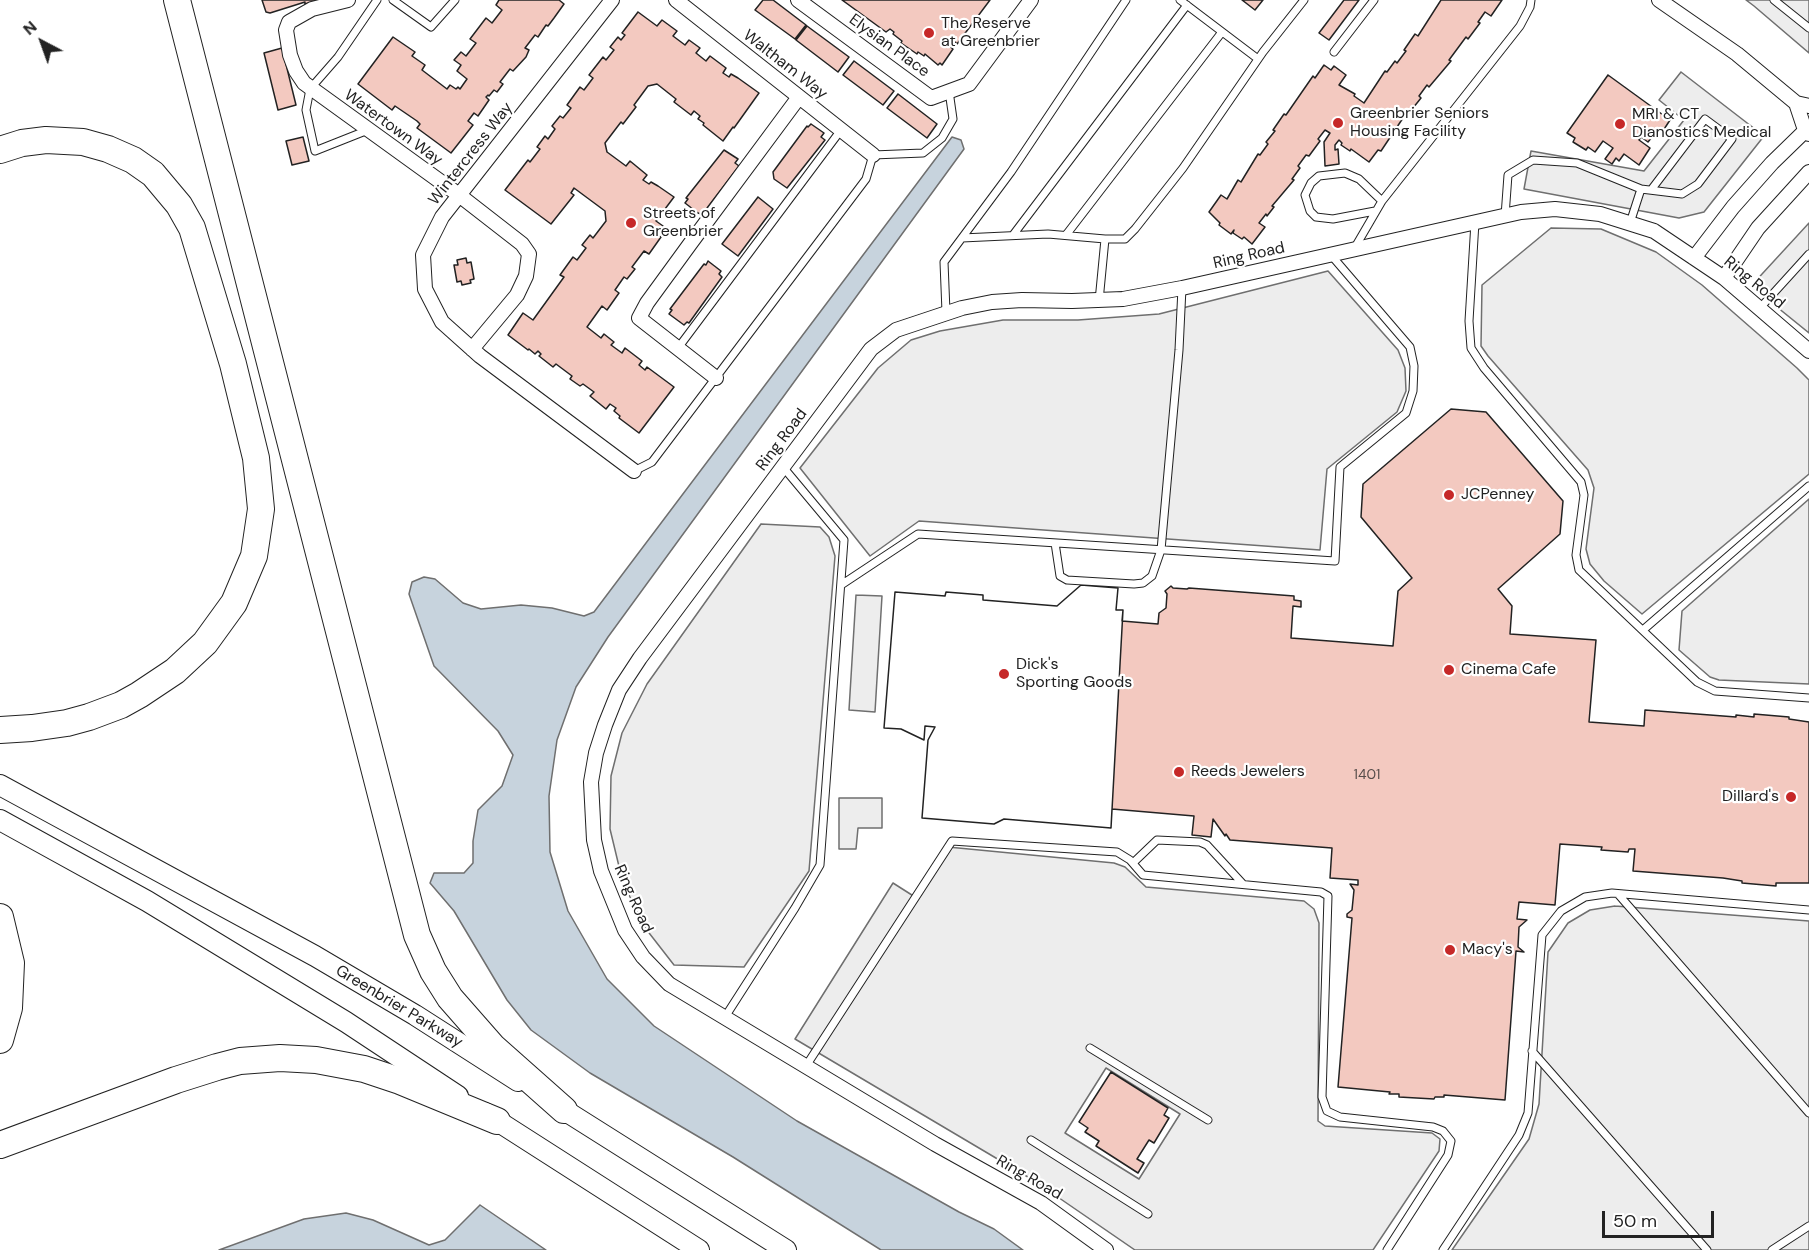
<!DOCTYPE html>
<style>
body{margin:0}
#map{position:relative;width:1809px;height:1250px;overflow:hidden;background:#fff;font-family:"DM Sans",sans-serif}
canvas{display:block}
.north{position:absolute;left:12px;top:12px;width:60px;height:60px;-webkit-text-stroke:4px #fff;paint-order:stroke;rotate:319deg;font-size:16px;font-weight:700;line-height:24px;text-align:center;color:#222}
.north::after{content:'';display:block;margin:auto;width:21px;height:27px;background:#222;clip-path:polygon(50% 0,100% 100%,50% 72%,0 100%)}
.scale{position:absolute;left:1602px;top:1211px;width:112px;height:27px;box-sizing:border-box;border:3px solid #222;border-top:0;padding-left:8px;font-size:18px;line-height:21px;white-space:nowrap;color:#222;-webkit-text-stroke:4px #fff;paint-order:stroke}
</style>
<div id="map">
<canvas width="1809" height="1250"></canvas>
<div class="north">N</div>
<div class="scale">50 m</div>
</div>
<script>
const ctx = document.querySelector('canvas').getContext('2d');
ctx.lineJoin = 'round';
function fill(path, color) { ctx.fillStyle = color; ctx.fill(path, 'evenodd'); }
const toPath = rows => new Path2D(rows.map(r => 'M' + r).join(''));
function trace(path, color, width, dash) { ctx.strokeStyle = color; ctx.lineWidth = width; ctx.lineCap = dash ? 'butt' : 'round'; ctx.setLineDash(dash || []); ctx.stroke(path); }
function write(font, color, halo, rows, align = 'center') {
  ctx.font = font + ' "DM Sans",sans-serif'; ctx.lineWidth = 4.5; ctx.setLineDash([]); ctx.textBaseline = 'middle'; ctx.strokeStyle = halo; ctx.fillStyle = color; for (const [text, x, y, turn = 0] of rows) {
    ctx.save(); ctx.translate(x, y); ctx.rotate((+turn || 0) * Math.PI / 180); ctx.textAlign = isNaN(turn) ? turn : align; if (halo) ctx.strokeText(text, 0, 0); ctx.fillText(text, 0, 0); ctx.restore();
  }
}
const parking = toPath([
 [1746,0,1809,0,1809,53,1754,6,1746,0],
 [1681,72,1764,136,1704,212,1679,218,1524,189,1531,151,1644,171,1684,120,1659,100,1681,72],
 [1809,223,1809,333,1751,286,1809,223],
 [1551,228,1601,229,1656,252,1702,285,1797,368,1809,380,1809,474,1642,614,1604,581,1590,564,1586,549,1594,488,1588,470,1488,356,1481,346,1482,285,1551,228],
 [1328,271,1398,350,1405,368,1406,391,1397,412,1327,469,1320,550,919,521,870,556,800,468,878,368,911,340,940,331,1003,320,1078,320,1159,314,1328,271],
 [1809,499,1809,684,1719,680,1710,677,1679,650,1682,611,1809,499],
 [761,524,820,527,829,537,835,556,809,871,744,967,674,965,646,929,623,883,610,829,611,776,622,733,647,684,761,524],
 [856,595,882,596,875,712,849,710,856,595],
 [839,798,882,798,882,828,858,828,856,849,839,849,839,798],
 [948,847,1114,863,1125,867,1146,887,1304,901,1314,909,1319,923,1318,1121,1325,1126,1432,1133,1440,1139,1439,1151,1373,1250,1135,1250,1033,1180,795,1039,893,883,915,897,948,847],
 [1106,1068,1180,1114,1139,1179,1065,1133,1106,1068],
 [1615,906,1809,921,1809,1250,1452,1250,1529,1139,1539,1104,1548,952,1568,923,1590,910,1615,906]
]);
const water = toPath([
 [952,137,961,140,964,149,608,637,576,687,557,740,549,796,550,852,568,911,607,979,654,1026,797,1121,959,1212,994,1229,1023,1250,881,1250,733,1157,590,1073,531,1030,507,1000,454,911,430,883,434,873,464,873,473,863,473,841,478,810,502,786,513,755,498,731,434,666,409,594,412,582,424,577,435,579,463,603,481,609,521,605,552,608,584,616,594,612,952,137],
 [480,1205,546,1250,219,1250,304,1219,346,1213,373,1220,429,1245,445,1240,480,1205]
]);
const building = toPath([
 [262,0,321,0,305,4,305,2,270,13,266,12,262,0],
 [499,0,559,0,564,4,554,18,548,26,546,25,538,37,535,35,525,48,529,50,526,57,513,71,510,69,500,82,503,84,497,92,494,90,489,96,488,95,486,97,489,100,478,116,474,113,468,121,473,125,451,153,417,128,420,124,417,121,395,106,392,110,358,84,393,37,415,52,412,56,425,65,422,70,447,89,450,85,456,89,458,87,460,89,467,79,457,71,461,65,454,60,461,52,466,56,476,43,470,39,486,18,492,23,502,10,496,5,499,0],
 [763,0,773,0,806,25,795,39,755,10,763,0],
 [842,0,990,0,957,44,953,40,949,46,953,49,942,65,940,63,938,65,925,54,924,56,918,52,917,54,901,43,902,41,893,34,894,32,890,29,886,32,842,0],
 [1242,0,1263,0,1255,10,1242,0],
 [1344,0,1359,0,1329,40,1319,33,1344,0],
 [1441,0,1502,0,1491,16,1485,12,1478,22,1480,23,1468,39,1466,37,1449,60,1451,61,1429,87,1427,85,1419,96,1421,98,1409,113,1407,112,1381,151,1378,150,1369,162,1351,149,1350,151,1341,145,1342,143,1339,140,1335,145,1335,150,1338,149,1339,164,1325,166,1324,142,1330,133,1325,130,1318,139,1320,141,1309,156,1306,155,1298,166,1300,168,1292,179,1294,180,1272,206,1274,207,1267,216,1266,214,1259,223,1265,227,1252,244,1244,237,1242,239,1233,233,1234,230,1231,234,1219,225,1220,223,1209,212,1221,195,1227,199,1238,180,1241,182,1258,154,1260,155,1268,144,1266,142,1275,131,1273,130,1284,114,1286,115,1313,76,1315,78,1324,65,1331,70,1334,66,1346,75,1339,85,1355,94,1354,96,1364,103,1385,71,1387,72,1395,61,1397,63,1406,51,1404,50,1415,34,1418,36,1441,0],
 [638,12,657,26,662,20,677,31,673,36,685,45,689,40,700,48,696,53,706,61,710,56,726,68,723,73,729,77,731,74,738,78,759,93,734,128,733,127,723,141,703,125,704,123,698,119,700,116,694,111,691,115,674,102,676,99,657,84,648,86,634,105,636,107,623,124,621,122,605,143,607,152,626,166,630,161,647,175,643,180,649,184,651,182,658,186,674,197,656,221,663,226,657,234,661,237,649,254,644,251,632,267,635,269,627,279,624,277,615,290,619,293,607,310,602,306,587,327,601,338,604,334,614,342,611,345,622,353,625,348,642,361,639,365,645,370,647,367,674,387,639,433,619,418,620,416,614,411,616,408,610,404,606,409,590,396,594,392,583,384,580,386,570,379,572,376,556,364,553,367,539,356,541,354,538,351,535,354,529,349,528,350,508,335,523,313,533,320,564,277,560,275,573,257,577,260,586,248,582,245,590,235,593,238,606,221,605,211,574,188,571,193,574,195,551,224,505,190,528,160,530,162,540,149,537,147,545,136,548,139,555,129,552,126,560,116,563,118,571,108,567,105,580,87,584,90,593,78,589,75,603,57,606,60,614,50,610,47,618,37,621,40,625,35,622,33,638,12],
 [807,26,849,57,838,72,796,40,807,26],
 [282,48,296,105,278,110,264,53,282,48],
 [854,61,894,91,883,105,843,75,854,61],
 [1608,75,1670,120,1659,137,1647,129,1645,131,1652,137,1648,142,1641,137,1639,140,1650,148,1639,165,1624,154,1619,161,1616,158,1612,164,1605,159,1613,148,1603,141,1595,152,1588,147,1586,150,1573,142,1575,138,1567,133,1608,75],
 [898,94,937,124,927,138,887,108,898,94],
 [811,124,824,133,821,137,825,140,787,188,774,179,773,172,807,126,808,127,811,124],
 [303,137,309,161,292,165,286,141,303,137],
 [724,150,738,159,735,163,739,166,704,212,701,214,698,213,685,203,688,199,686,198,724,150],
 [758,197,773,209,738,256,722,244,758,197],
 [466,258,467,263,471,262,474,279,470,280,471,283,462,285,461,281,457,282,454,265,458,265,457,260,466,258],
 [708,261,721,271,719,274,722,277,689,323,687,322,684,325,669,314,672,310,670,309,704,264,706,265,708,261],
 [1451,409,1486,412,1563,501,1560,534,1498,589,1512,606,1510,634,1596,640,1589,722,1644,726,1645,710,1736,717,1736,715,1754,717,1754,714,1789,717,1789,719,1809,722,1809,883,1776,883,1776,886,1742,883,1742,881,1723,878,1633,871,1635,849,1629,849,1628,852,1601,850,1602,847,1560,844,1555,905,1519,902,1517,919,1527,920,1519,927,1518,947,1524,952,1516,951,1505,1100,1444,1095,1444,1097,1435,1097,1434,1099,1399,1097,1399,1094,1389,1094,1390,1092,1338,1087,1352,918,1347,917,1347,914,1352,910,1354,890,1350,884,1358,885,1358,880,1330,878,1332,848,1230,840,1226,834,1225,836,1213,819,1211,837,1192,835,1194,816,1112,809,1111,828,1004,819,994,824,922,818,928,740,935,727,925,726,924,740,901,729,884,728,895,592,945,596,946,592,983,595,983,600,1057,606,1081,585,1118,588,1116,610,1123,610,1122,621,1158,624,1159,613,1166,608,1167,594,1165,591,1171,586,1173,588,1187,589,1189,588,1294,596,1294,600,1301,601,1301,607,1293,606,1291,638,1393,646,1398,591,1412,578,1361,517,1363,484,1451,409],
 [1081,585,1118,588,1116,610,1123,610,1111,828,1004,819,994,824,922,818,928,740,935,727,925,726,924,740,901,729,884,728,895,592,945,596,946,592,983,595,983,600,1057,606,1081,585],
 [1111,1072,1168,1108,1164,1115,1169,1118,1154,1143,1149,1140,1137,1159,1144,1163,1138,1173,1096,1146,1099,1141,1085,1132,1088,1128,1079,1122,1111,1072]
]);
const lane = toPath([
 [393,0,431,27,455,0],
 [1180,0,1258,59],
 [1774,0,1809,28],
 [1334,52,1374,0],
 [368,130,315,151,306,110,310,89,338,57,377,0],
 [1641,189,1682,194,1698,184,1732,139,1705,119,1651,190],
 [1375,211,1333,219,1316,217,1310,211,1305,195,1311,183,1319,176,1345,173,1359,179,1382,201],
 [1505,216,1508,175,1533,160,1577,163,1641,189,1630,223],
 [1475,222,1469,321,1471,348,1484,368,1581,482,1584,495,1576,555,1579,570,1697,682,1715,691,1809,698],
 [1013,235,1187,5],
 [1066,235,1222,32],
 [962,238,1048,234,1105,239],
 [1354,249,1382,201,1520,26,1530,7,1531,0],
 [1099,301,1105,239,1125,239,1135,229,1183,168,1263,52,1304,0],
 [1760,308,1809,254],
 [946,312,944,262,1011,172,1126,0],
 [678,348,841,130],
 [634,471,652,462,866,179,873,155,923,153,942,138,953,119,949,91],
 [1055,543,1060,576,1067,580,1134,584,1143,583,1152,576,1161,550,1179,350,1182,288],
 [841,585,918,534,1335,561,1340,467,1406,413,1413,391,1414,366,1410,347,1331,255],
 [1643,630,1809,486],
 [1133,863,1157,840,1200,842,1207,845,1243,884],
 [1618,894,1809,1113],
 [725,1017,795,908,820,865,844,540,783,467],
 [1090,1048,1208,1120],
 [1532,1051,1707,1250],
 [806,1066,952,841,1117,852,1130,860,1143,875,1321,892,1328,896,1322,1097,1327,1111,1340,1117,1433,1127,1443,1131,1451,1141,1448,1155,1387,1250],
 [1031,1140,1148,1214],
 [1443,1250,1519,1135,1528,1113,1542,935,1561,911,1585,897,1612,893,1809,910],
 [1772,1250,1809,1226]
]);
const street = toPath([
 [348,0,312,9,289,22,286,30,290,55,296,71,304,83,459,195,522,244,529,254,526,276,517,295,472,349],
 [612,0,442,217,423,255,425,289,442,322,480,356,634,471],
 [676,0,873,155],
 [798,0,931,98,969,84,1031,0],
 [1659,0,1737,54,1796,103,1809,106],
 [1796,103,1805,130,1809,134],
 [1694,258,1733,207,1772,163,1809,127],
 [1724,278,1758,228,1809,172],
 [716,378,639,318,647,303,690,244,799,97],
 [1106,1250,1041,1203,935,1144,669,984,643,957,625,930,601,871,594,840,591,782,596,753,605,725,619,690,640,658,871,349,896,330,962,308,992,302,1022,300,1072,301,1123,299,1182,288,1521,212,1555,209,1600,214,1654,231,1724,278,1809,351]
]);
const secondary = toPath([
 [0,785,315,956,415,1015,518,1081],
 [0,820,147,901,346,1022,458,1096],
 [553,1103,786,1250],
 [485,1113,699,1250]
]);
const highway = toPath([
 [177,0,417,935,433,971,450,998,493,1047,564,1110],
 [0,150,22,143,46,140,83,142,108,149,133,160,153,174,179,205,192,228,233,364,256,458,261,509,254,556,234,603,205,643,175,671,139,695,121,705,89,717,67,723,32,728,0,730],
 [0,917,11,963,9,1008,0,1040],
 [0,1145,176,1080,217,1067,240,1061,280,1058,316,1060,364,1069,400,1081,497,1121]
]);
const markers = [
 [929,33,6,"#c62828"],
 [1338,123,6,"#c62828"],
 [1620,124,6,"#c62828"],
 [631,223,6,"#c62828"],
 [1449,495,6,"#c62828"],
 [1449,670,6,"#c62828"],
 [1004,674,6,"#c62828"],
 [1179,772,6,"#c62828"],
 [1791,797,6,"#c62828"],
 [1450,950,6,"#c62828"]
];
const numberNames = [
 ["1401",1367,775]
];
const poiNames = [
 ["The Reserve",941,24],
 ["at Greenbrier",941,42],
 ["Greenbrier Seniors",1350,114],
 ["Housing Facility",1350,132],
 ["MRI & CT",1632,115],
 ["Dianostics Medical",1632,133],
 ["Streets of",643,214],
 ["Greenbrier",643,232],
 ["JCPenney",1461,495],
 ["Dick's",1016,665],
 ["Sporting Goods",1016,683],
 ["Cinema Cafe",1461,670],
 ["Reeds Jewelers",1191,772],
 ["Dillard's",1779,797,"right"],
 ["Macy's",1462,950]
];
const streetNames = [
 ["Elysian Place",889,46,36],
 ["Waltham Way",785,65,38],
 ["Watertown Way",393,128,36],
 ["Wintercress Way",471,154,-52],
 ["Ring Road",1249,256,-13],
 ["Ring Road",1754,283,39],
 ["Ring Road",782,440,-53],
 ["Ring Road",633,899,66],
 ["Greenbrier Parkway",399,1007,31],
 ["Ring Road",1029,1178,30]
];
fill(parking, '#ededed');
trace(parking, '#6f6f6f', 1.5);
fill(water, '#c7d3dd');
trace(water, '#6f6f6f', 1.5);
fill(building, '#f3c9c0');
trace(building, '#222', 1.5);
trace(lane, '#222', 9);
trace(street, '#222', 16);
trace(secondary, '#222', 22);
trace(highway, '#222', 28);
trace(lane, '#fff', 7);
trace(street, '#fff', 14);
trace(secondary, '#fff', 20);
trace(highway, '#fff', 26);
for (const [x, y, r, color] of markers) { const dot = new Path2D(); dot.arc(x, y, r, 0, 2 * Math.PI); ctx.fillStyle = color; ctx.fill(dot); trace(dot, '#fff', 2); }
write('14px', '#564c4a', null, numberNames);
write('16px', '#222', '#fff', poiNames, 'left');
write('16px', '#222', '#fff', streetNames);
</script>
